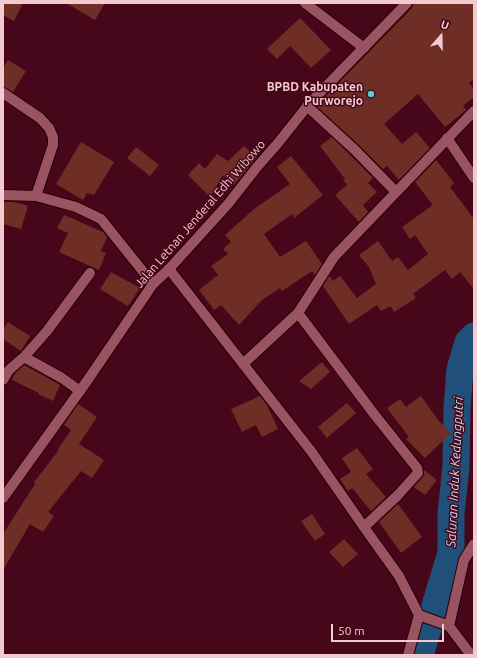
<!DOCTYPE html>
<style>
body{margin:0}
#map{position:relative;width:477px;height:658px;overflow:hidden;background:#47071a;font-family:Ubuntu,sans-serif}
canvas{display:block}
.frame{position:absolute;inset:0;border:4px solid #f3cacf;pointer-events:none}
.north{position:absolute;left:421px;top:16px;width:40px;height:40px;-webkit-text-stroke:3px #47071a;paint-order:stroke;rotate:20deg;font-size:11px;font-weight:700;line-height:16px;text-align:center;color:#f3cacf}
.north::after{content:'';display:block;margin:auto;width:14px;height:18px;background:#f3cacf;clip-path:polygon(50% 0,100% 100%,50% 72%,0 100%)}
.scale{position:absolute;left:331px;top:624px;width:113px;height:18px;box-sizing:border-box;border:2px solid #f3cacf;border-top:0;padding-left:5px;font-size:12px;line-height:14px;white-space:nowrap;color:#f3cacf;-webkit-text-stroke:3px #47071a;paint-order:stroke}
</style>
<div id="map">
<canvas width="477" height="658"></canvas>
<div class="frame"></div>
<div class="north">U</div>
<div class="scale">50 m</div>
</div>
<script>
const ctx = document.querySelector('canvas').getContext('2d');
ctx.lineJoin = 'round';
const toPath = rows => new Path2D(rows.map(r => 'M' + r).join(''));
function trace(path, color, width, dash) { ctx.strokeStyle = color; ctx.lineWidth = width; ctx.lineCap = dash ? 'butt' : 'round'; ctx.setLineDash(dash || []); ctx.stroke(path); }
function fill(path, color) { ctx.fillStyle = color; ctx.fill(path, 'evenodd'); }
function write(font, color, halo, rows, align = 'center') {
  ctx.font = font + ' Ubuntu,sans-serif'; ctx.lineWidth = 3; ctx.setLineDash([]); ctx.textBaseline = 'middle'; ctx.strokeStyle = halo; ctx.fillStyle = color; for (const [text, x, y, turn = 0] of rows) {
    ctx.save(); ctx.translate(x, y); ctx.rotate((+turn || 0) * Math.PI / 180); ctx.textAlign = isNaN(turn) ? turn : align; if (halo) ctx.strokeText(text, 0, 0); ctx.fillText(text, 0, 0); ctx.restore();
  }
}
const river = toPath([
 [420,655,451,553,451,513,456,467,457,408,460,369,468,342,474,336]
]);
const building = toPath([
 [3,3,23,3,14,21,3,15],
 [66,3,105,3,95,20],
 [413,3,474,3,474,78,469,83,474,89,474,97,463,106,466,110,465,111,445,127,418,94,384,124,402,144,416,132,430,148,399,180,387,166,383,169,359,145,316,106,412,8],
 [300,18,331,50,311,68,290,46,277,59,267,49],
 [8,60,26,71,13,92,3,87,3,68],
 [332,137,373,178,368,183,377,192,363,205,368,212,359,222,335,195,347,185,343,180,345,179,320,146],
 [81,142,114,162,94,195,87,193,83,200,56,184],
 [244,146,257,157,234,185,223,175,210,197,188,175,199,163,205,169,217,154,228,161],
 [136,147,159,165,150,176,127,158],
 [291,156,323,195,294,218,292,214,264,234,280,257,306,241,322,264,315,275,312,271,282,291,280,288,262,300,239,325,221,305,214,310,199,290,218,275,211,266,228,254,223,249,231,242,225,235,254,209,290,184,277,167],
 [436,160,454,183,450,187,474,219,474,289,460,272,452,279,445,270,413,294,416,298,394,312,391,306,381,311,377,305,349,324,323,286,329,276,333,281,340,276,357,298,376,284,369,267,359,255,378,241,392,261,398,257,408,270,428,254,415,235,410,239,402,227,433,205,415,182],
 [3,202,14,202,28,206,21,229,3,224],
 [64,215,103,232,107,237,101,251,106,253,99,270,59,252,68,233,57,228],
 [111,272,140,288,128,306,100,289],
 [8,322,30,336,21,351,3,339,3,330],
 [322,362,330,372,311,389,299,381],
 [24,365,60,385,53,401,38,394,39,393,12,380,15,373],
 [260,396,267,405,278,429,262,437,256,425,242,432,231,409],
 [421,396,438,420,451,433,425,458,406,439,409,437,387,408,400,399,406,407],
 [347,403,356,413,327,438,318,427],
 [78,404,97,417,79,444,104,460,92,478,81,471,48,512,54,516,43,532,30,524,3,570,3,534,35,484,34,482,59,450,58,449,71,430,64,425],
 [357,448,373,469,366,474,386,497,371,511,352,488,348,491,340,479,351,472,342,458],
 [424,470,437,480,425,495,414,487,424,475],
 [398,504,422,537,401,553,379,522],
 [312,514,325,534,315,541,301,521],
 [344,539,358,554,343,567,329,552]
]);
const street = toPath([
 [305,3,364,48],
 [3,93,40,118,49,128,53,137,53,145,36,196],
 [307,106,355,150,396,192],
 [447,138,474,178],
 [3,195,36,196,76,207,101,219,153,284],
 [169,269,311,451,366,530,399,576,419,615,449,626,471,655],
 [298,313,374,414,417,468,418,473,415,476,398,495,364,527],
 [243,364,298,313,334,257,474,111],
 [3,380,9,370,24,357],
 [80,391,62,378,24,357,47,331,90,273],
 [449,626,464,560,474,544],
 [408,655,419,615]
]);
const secondary = toPath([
 [3,498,87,381,153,284,169,269,228,204,257,167,278,143,309,104,407,3]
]);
const markers = [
 [371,94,4,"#55cec5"]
];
const poiNames = [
 ["BPBD Kabupaten",363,87],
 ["Purworejo",363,101]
];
const streetNames = [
 ["Jalan Letnan Jenderal Edhi Wibowo",200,214,-49]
];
const waterNames = [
 ["Saluran Induk Kedungputri",455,472,-87]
];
trace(river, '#204f7a', 27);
fill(building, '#6e2e26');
trace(street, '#250007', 12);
trace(secondary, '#250007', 12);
trace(street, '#9a5360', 10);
trace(secondary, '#9a5360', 10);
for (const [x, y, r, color] of markers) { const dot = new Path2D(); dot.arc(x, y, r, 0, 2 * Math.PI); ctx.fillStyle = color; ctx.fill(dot); trace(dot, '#47071a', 1.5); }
write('bold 12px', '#f3cacf', '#47071a', poiNames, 'right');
write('12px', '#f3cacf', '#47071a', streetNames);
write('italic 13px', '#c7dbef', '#47071a', waterNames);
</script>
